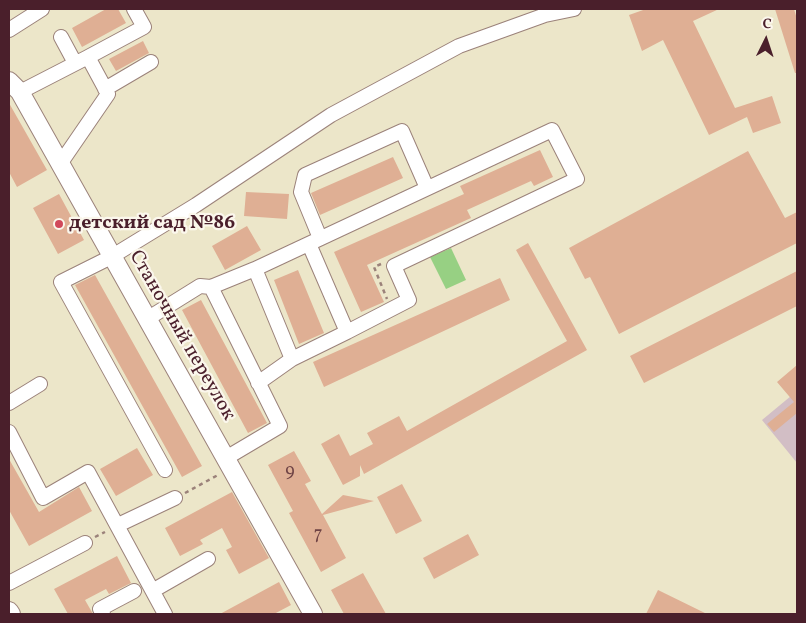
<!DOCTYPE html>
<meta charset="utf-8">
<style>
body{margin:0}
#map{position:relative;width:806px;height:623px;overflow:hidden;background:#ece6c9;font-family:Vollkorn,serif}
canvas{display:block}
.frame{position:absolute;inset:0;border:10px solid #4a1f2b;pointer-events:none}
.north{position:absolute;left:741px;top:15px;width:50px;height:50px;-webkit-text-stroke:4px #fbf7ec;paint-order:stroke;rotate:4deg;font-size:14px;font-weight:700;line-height:20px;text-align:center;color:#4a1f2b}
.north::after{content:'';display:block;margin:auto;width:18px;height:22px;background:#4a1f2b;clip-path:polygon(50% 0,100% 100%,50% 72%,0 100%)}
</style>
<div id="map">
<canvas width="806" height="623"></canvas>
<div class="frame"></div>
<div class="north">С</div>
</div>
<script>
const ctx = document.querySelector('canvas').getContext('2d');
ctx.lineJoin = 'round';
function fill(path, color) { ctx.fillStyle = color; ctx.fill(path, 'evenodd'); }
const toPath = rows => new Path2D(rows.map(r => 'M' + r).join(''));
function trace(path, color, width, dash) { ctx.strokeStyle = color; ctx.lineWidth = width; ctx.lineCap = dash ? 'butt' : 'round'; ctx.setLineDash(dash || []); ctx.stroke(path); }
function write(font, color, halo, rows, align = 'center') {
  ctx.font = font + ' Vollkorn,serif'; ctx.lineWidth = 4.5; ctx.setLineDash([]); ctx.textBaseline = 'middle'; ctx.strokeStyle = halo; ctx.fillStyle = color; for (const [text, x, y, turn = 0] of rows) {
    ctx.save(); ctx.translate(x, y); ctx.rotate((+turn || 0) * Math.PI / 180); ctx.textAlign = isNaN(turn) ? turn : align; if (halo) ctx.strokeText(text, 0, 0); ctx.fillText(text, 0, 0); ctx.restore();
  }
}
const industrial = toPath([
 [797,391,797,463,762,420]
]);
const green = toPath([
 [451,248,466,280,446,289,430,257]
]);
const building = toPath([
 [106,9,118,9,126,23,82,47,72,28],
 [646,9,719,9,693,21,735,108,772,96,781,123,753,133,747,117,709,135,663,40,642,51,629,15],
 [775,9,794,9,797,19,797,73,795,73],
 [143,41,149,53,116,71,109,59],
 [9,103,47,170,17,187,9,172],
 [540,150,553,177,534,186,531,181,467,210,471,218,367,265,384,302,361,312,334,252,464,194,460,186],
 [748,151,785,218,797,212,797,243,619,334,590,277,585,279,569,248],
 [393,157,403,178,320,215,311,193],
 [246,192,289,194,287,219,244,216],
 [59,194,84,240,58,254,33,208],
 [247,226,261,250,225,270,212,246],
 [528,243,587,350,364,474,360,465,360,476,343,485,321,444,339,434,350,456,373,444,367,433,399,416,407,431,567,341,516,250],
 [298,270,324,333,299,344,274,280],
 [797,271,797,306,644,383,630,356],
 [95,275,202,466,182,477,75,285],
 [500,278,510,300,324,387,313,362],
 [201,300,267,423,248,433,182,310],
 [797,365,797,413,774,432,767,424,794,402,777,382],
 [137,448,153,475,116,496,100,469],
 [294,451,311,481,305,484,322,514,343,495,374,501,323,515,346,558,321,572,289,513,293,511,268,465],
 [9,459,39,512,79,487,92,511,29,546,9,510],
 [402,484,422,521,396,534,377,497],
 [232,492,269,558,239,574,226,550,232,547,222,528,200,540,203,544,180,556,165,528],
 [468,534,479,555,434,579,423,558],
 [117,556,131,583,109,594,106,589,85,600,93,614,68,614,54,589],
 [363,573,386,614,344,614,331,590],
 [279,582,291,605,274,614,220,614],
 [658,590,707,614,646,614]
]);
const path = toPath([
 [381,264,374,267,387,299],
 [185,493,218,475],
 [95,537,105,532]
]);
const minor = toPath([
 [9,30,42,9],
 [61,37,75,63],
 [88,57,144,27,134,9],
 [105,89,151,62],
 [20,92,88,57,108,94,60,164],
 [320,238,301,192,305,175,402,131,427,188],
 [255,269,292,359],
 [211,287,280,426,226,458],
 [147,319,200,286,211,287,255,269,552,130,577,179,394,266,409,300,347,332],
 [258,383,292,359,347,332,309,244],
 [9,403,40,384],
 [9,432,43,498,88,472,165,614],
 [165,470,61,282,111,257,196,205,331,115,459,46,545,15,574,9],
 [118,525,175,498],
 [9,583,85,543],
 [154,590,208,559],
 [103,614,100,609,134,591]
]);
const major = toPath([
 [9,81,20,92,313,614],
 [9,611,11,614]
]);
const markers = [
 [59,224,5,"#d1495b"]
];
const numberNames = [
 ["9",290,473],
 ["7",318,536]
];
const poiNames = [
 ["детский сад №86",69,224]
];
const streetNames = [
 ["Станочный переулок",181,336,60]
];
fill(industrial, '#d2bec5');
fill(green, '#97d083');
fill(building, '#dfaf94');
trace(minor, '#9b827a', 16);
trace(major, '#9b827a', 20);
trace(path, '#9b827a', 2.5, [4, 4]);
trace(minor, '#fff', 14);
trace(major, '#fff', 18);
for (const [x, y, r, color] of markers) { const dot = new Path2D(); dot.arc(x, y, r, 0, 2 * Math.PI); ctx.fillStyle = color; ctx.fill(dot); trace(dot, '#fbf7ec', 2); }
write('18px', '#6f4345', null, numberNames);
write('bold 20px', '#4a1f2b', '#fbf7ec', poiNames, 'left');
write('20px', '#4a1f2b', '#fbf7ec', streetNames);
</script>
